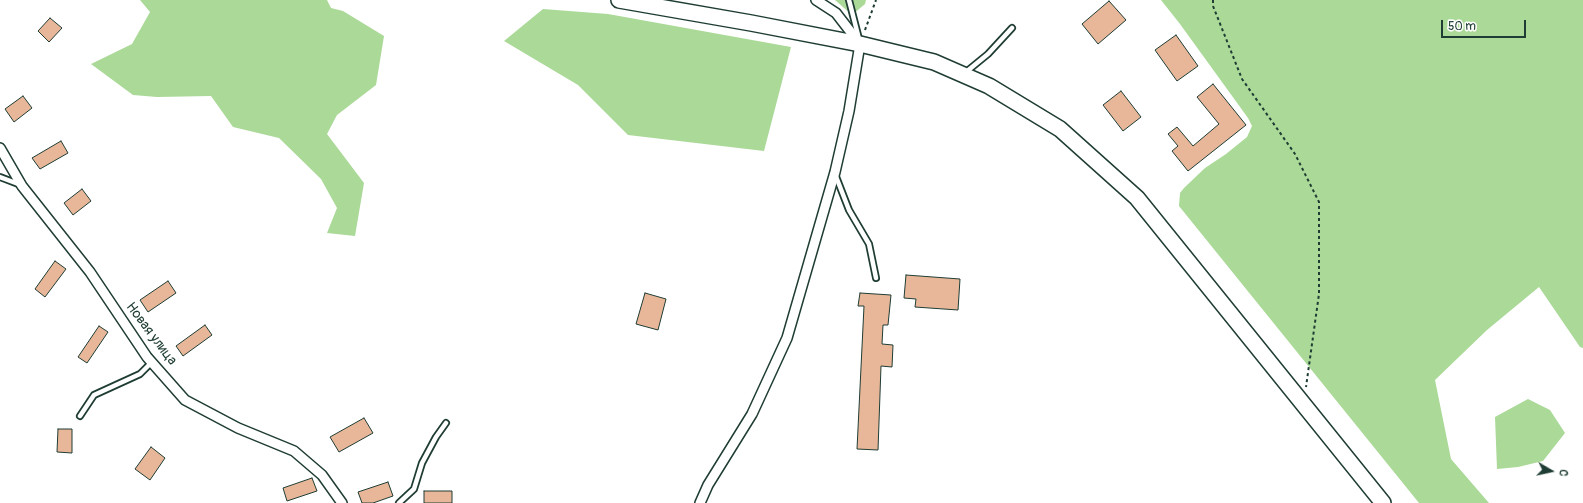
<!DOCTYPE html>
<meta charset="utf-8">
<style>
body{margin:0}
#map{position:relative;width:1583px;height:503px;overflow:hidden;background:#fff;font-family:Pangolin,sans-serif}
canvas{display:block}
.north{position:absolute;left:1531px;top:451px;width:40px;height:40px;-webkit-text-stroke:3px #fff;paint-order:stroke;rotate:99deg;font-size:11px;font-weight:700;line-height:16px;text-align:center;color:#1f3d34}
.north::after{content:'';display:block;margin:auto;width:14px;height:18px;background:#1f3d34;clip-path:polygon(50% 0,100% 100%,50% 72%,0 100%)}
.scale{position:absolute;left:1441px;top:20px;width:85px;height:18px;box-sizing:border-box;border:2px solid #1f3d34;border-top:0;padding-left:5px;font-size:12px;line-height:14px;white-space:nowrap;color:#1f3d34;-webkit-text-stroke:3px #fff;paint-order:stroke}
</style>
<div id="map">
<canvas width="1583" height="503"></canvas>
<div class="north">С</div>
<div class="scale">50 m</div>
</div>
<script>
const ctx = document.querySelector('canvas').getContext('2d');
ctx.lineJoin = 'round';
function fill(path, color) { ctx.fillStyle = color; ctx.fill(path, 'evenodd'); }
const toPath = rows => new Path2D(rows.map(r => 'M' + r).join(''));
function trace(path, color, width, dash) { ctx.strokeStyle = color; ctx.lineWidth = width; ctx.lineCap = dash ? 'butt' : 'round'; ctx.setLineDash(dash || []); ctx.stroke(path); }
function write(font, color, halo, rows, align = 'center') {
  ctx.font = font + ' Pangolin,sans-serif'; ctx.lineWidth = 3; ctx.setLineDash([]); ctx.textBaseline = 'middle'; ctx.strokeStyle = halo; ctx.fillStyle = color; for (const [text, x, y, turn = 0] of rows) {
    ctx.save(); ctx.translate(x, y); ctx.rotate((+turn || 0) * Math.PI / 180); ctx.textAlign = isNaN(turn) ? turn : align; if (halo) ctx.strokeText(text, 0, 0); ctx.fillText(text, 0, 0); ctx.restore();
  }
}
const green = toPath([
 [140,0,327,0,331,8,343,11,384,36,376,85,337,115,327,134,364,183,355,236,327,233,337,208,321,179,279,138,233,127,211,96,157,97,133,95,91,64,132,44,150,12],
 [835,0,866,0,865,4,852,15],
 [1161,0,1583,0,1583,348,1580,347,1539,287,1487,330,1435,380,1451,459,1489,503,1419,503,1179,206,1180,193,1184,188,1205,168,1226,154,1247,137,1252,126,1248,118,1180,24],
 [543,9,608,14,791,47,764,151,628,135,578,85,504,41],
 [1528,399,1550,410,1565,433,1543,461,1518,467,1497,469,1495,417]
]);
const building = toPath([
 [1109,1,1126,20,1098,44,1082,24,1109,1],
 [50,18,62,28,49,42,38,31,50,18],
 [1176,35,1198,66,1177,81,1155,50,1176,35],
 [1213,84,1246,125,1188,171,1172,151,1178,146,1168,134,1177,127,1193,146,1219,124,1197,97,1213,84],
 [1121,91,1141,117,1123,131,1103,105,1121,91],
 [23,96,32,108,14,122,5,109,23,96],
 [61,141,68,153,40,169,32,158,61,141],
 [82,189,91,201,73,215,64,203,82,189],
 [55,261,66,269,45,297,35,289,55,261],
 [906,275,960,279,958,310,915,307,916,299,904,298,906,275],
 [168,281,176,293,148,312,140,300,168,281],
 [645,293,666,299,658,330,636,324,645,293],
 [860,293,891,295,888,325,883,325,882,344,893,345,892,367,881,366,878,450,857,449,864,306,858,306,860,293],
 [205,325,212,335,183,356,176,346,205,325],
 [99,326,108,332,87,363,78,357,99,326],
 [364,418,373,433,339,452,330,437,364,418],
 [58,429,72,429,72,453,57,452,58,429],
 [151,447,165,458,150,480,135,469,151,447],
 [312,478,317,491,287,501,283,488,312,478],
 [388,482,393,496,373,503,362,503,358,492,388,482],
 [424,491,452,491,452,503,424,503,424,491]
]);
const path = toPath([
 [1213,0,1213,6,1242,79,1295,154,1319,202,1319,294,1306,387],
 [865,30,876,0]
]);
const service = toPath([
 [849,0,859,39],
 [966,72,988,54,1012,28],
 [835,174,849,210,869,244,876,278],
 [0,177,21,185],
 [80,416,94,395,140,374,152,362],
 [399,503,414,489,422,463,436,437,446,423]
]);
const minor = toPath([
 [0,148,22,186,90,272,147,357,185,400,238,428,294,451,322,475,342,503],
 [700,503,708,485,752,414,787,338,835,172,849,111,860,44,836,13,816,0]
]);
const primary = toPath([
 [619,0,751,23,860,44,934,62,989,86,1060,129,1137,198,1383,503]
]);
const streetNames = [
 ["Новая улица",151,334,53]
];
fill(green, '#aad998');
fill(building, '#e8b799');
trace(building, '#1f3d34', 1);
trace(service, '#1f3d34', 8);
trace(minor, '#1f3d34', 12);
trace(primary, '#1f3d34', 18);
trace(path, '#1f3d34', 2, [3, 3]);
trace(service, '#fff', 4.5);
trace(minor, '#fff', 9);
trace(primary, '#fff', 15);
write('14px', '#1f3d34', '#fff', streetNames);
</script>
